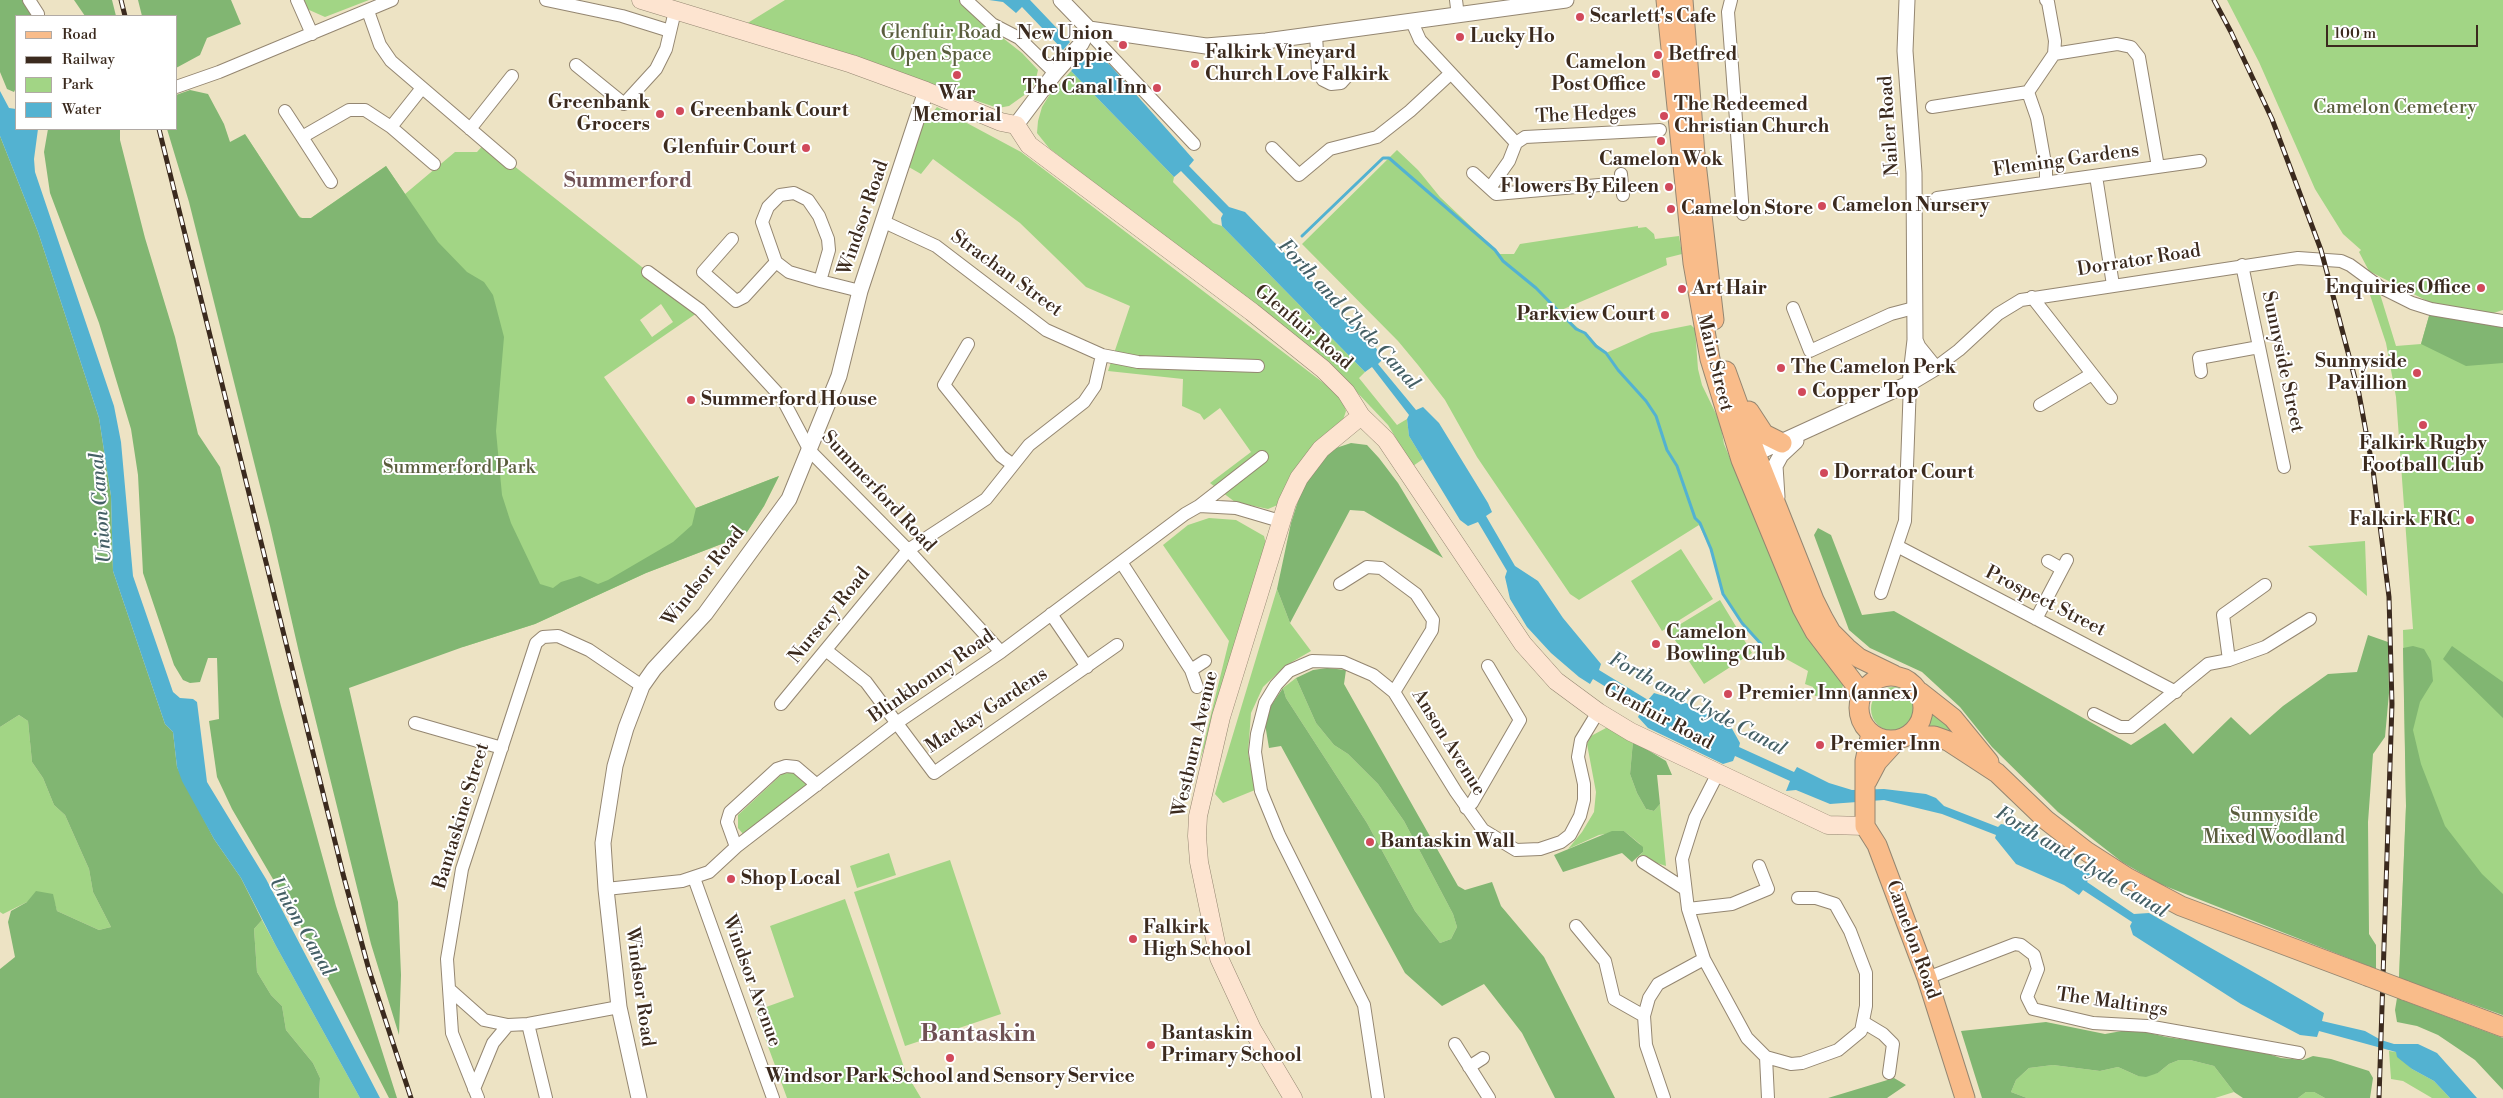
<!DOCTYPE html>
<style>
body{margin:0}
#map{position:relative;width:2503px;height:1098px;overflow:hidden;background:#ede3c4;font-family:"Libre Bodoni",serif}
canvas{display:block}
.legend{position:absolute;left:15px;top:15px;width:162px;height:115px;box-sizing:border-box;background:#fff;border:1px solid #b1aaa5;margin:0;padding:6px 9px;list-style:none;font-size:15px;color:#3b2a1e}
.legend li{display:flex;align-items:center;gap:10px;height:25px}
.legend b{width:25px;border:1px solid #b1aaa5}
.scale{position:absolute;left:2326px;top:25px;width:152px;height:22px;box-sizing:border-box;border:2px solid #3b2a1e;border-top:0;padding-left:6px;font-size:15px;line-height:18px;white-space:nowrap;color:#3b2a1e;-webkit-text-stroke:4px #fff;paint-order:stroke}
</style>
<div id="map">
<canvas width="2503" height="1098"></canvas>
<ul class="legend">
<li><b style="height:6px;background:#f9bc8a"></b>Road</li>
<li><b style="height:6px;background:#3b2a1e"></b>Railway</li>
<li><b style="height:14px;background:#a2d585"></b>Park</li>
<li><b style="height:14px;background:#53b2d1"></b>Water</li>
</ul>
<div class="scale">100 m</div>
</div>
<script>
const ctx = document.querySelector('canvas').getContext('2d');
ctx.lineJoin = 'round';
function fill(path, color) { ctx.fillStyle = color; ctx.fill(path, 'evenodd'); }
const toPath = rows => new Path2D(rows.map(r => 'M' + r).join(''));
function trace(path, color, width, dash) { ctx.strokeStyle = color; ctx.lineWidth = width; ctx.lineCap = dash ? 'butt' : 'round'; ctx.setLineDash(dash || []); ctx.stroke(path); }
function write(font, color, halo, rows, align = 'center') {
  ctx.font = font + ' "Libre Bodoni",serif'; ctx.lineWidth = 4; ctx.setLineDash([]); ctx.textBaseline = 'middle'; ctx.strokeStyle = halo; ctx.fillStyle = color; for (const [text, x, y, turn = 0] of rows) {
    ctx.save(); ctx.translate(x, y); ctx.rotate((+turn || 0) * Math.PI / 180); ctx.textAlign = isNaN(turn) ? turn : align; if (halo) ctx.strokeText(text, 0, 0); ctx.fillText(text, 0, 0); ctx.restore();
  }
}
const green = toPath([
 [303,0,369,0,325,17,307,9],
 [785,0,960,0,971,13,1022,53,1038,70,1035,83,1030,91,1009,106,998,108,746,24],
 [2227,0,2503,0,2503,310,2487,315,2435,305,2369,271,2359,252,2361,250,2343,234,2315,189,2259,62],
 [1071,71,1174,177,1173,182,1213,223,1222,226,1365,372,1359,378,1397,425,1407,419,1409,436,1423,459,1413,466,1388,425,1333,367,1049,148,1037,133,1038,121,1042,107,1050,94],
 [937,107,1021,152,1338,394,1343,402,1346,411,1343,420,1280,504,1268,509,1235,502,1210,483,1251,452,1220,408,1204,420,1200,414,1182,406,1183,379,1108,371,1130,306,1086,287,1020,223,933,159,921,174,907,166,921,127],
 [245,134,297,215,304,219,311,218,386,166,405,194,455,152,477,152,485,143,652,275,697,313,604,377,696,508,779,476,764,506,745,535,646,573,535,624,463,647],
 [661,304,673,322,652,337,640,320],
 [1397,150,1418,170,1440,197,1500,254,1514,254,1520,244,1638,226,1638,228,1646,227,1654,234,1655,239,1679,236,1682,254,1666,258,1667,265,1559,311,1606,353,1651,333,1691,325,1695,329,1698,369,1702,385,1720,422,1724,444,1737,475,1786,590,1844,684,1840,692,1832,695,1815,696,1813,687,1805,684,1808,671,1779,655,1776,658,1770,656,1762,659,1754,652,1761,644,1742,623,1723,594,1711,549,1699,525,1579,600,1570,594,1477,457,1445,400,1418,365,1398,341,1302,244],
 [2380,294,2396,346,2421,344,2431,309,2503,321,2503,1015,2399,978,2406,806,2403,630,2413,629,2396,397,2386,343,2370,295],
 [1209,518,1236,520,1264,536,1266,544,1240,638,1199,763,1229,641,1163,545,1188,525],
 [2365,541,2367,596,2308,546],
 [1681,549,1713,599,1662,631,1631,581],
 [1277,589,1290,623,1311,651,1285,666,1263,687,1251,713,1248,753,1255,790,1223,803,1215,794],
 [1720,600,1752,653,1704,684,1669,631],
 [1296,678,1316,723,1334,745,1348,754,1378,784,1404,821,1453,914,1457,927,1451,939,1440,943,1415,911,1367,823,1286,698,1283,688],
 '1871 709a22 22 0 1 1 44 0a22 22 0 1 1-44 0Z',
 [1929,710,1941,716,1971,746,1924,728],
 [19,715,28,721,32,762,43,778,54,805,65,815,89,869,93,892,111,927,99,930,57,911,55,904,27,902,3,914,0,912,0,727],
 [1606,728,1613,728,1633,741,1630,774,1637,793,1646,809,1654,811,1660,804,1666,866,1638,857,1643,852,1640,844,1624,831,1599,835,1568,849,1582,832,1594,812,1596,792,1587,744,1591,736],
 [795,772,809,785,743,834,738,828,738,815,782,774],
 [889,853,896,875,857,888,850,866],
 [950,860,1001,1014,905,1046,854,892],
 [845,899,906,1073,921,1098,787,1098,755,1011,794,997,770,926],
 [262,920,276,946,360,1098,319,1098,320,1078,313,1063,286,1030,282,1006,271,995,257,972,254,929],
 [2389,1051,2396,1052,2412,1069,2434,1081,2450,1098,2432,1098,2403,1081,2391,1079],
 [2179,1060,2190,1060,2214,1066,2234,1092,2215,1098,2027,1098,2011,1092,2016,1080,2029,1068,2053,1065,2100,1071,2118,1067,2138,1076,2158,1073,2169,1064],
 [2306,1092,2314,1092,2325,1098,2298,1098]
]);
const forest = toPath([
 [0,0,22,0,33,16,16,16,16,88,14,92,7,89,0,72],
 [74,0,112,0,116,16,85,16],
 [138,0,231,0,241,24,207,38,200,55,176,68,176,16,142,16],
 [190,90,208,94,224,124,230,142,245,134,300,218,311,218,386,166,438,242,467,272,484,282,493,295,504,337,496,431,502,495,511,523,540,584,553,588,561,582,580,576,598,584,608,580,673,542,692,525,696,508,779,476,764,506,745,535,646,573,535,624,463,647,349,688,398,902,401,975,399,1035,371,944,300,657,270,526,189,202,167,129,176,129,176,95],
 [48,129,120,129,120,140,145,238,175,337,198,434,220,467,281,706,336,906,397,1098,389,1098,301,927,232,809,217,777,209,721,219,719,217,658,208,658,200,682,190,683,183,680,174,665,143,573,138,475,131,429,99,323,50,193,44,152],
 [0,136,38,232,99,418,111,496,113,571,165,724,173,732,177,767,214,839,241,878,262,920,254,929,257,972,271,995,282,1006,286,1030,313,1063,320,1078,319,1098,0,1098,0,969,15,957,8,922,11,911,27,902,36,891,53,894,57,911,99,930,111,927,93,892,89,869,65,815,54,805,43,778,32,762,28,721,19,715,0,727],
 [2431,309,2503,321,2503,363,2466,366,2421,344],
 [1351,443,1367,445,1379,458,1398,483,1443,558,1364,511,1350,510,1290,623,1277,589,1291,523,1304,482,1333,449],
 [1818,528,1831,535,1862,615,1894,611,2131,745,2165,723,2193,754,2231,717,2250,735,2283,706,2328,674,2357,672,2368,635,2388,642,2389,693,2385,737,2373,754,2368,822,2369,934,2376,945,2376,969,2160,884,2122,862,2058,812,1992,747,1960,707,1922,672,1870,648,1849,630,1814,535],
 [2413,646,2424,649,2431,661,2433,681,2420,702,2413,730,2421,764,2445,826,2482,874,2503,894,2503,1015,2399,978,2406,806,2403,648],
 [2452,646,2503,682,2503,718,2443,659],
 [1327,668,1346,670,1344,684,1458,886,1465,890,1492,882,1501,906,1544,957,1615,1098,1555,1098,1522,1033,1484,984,1442,1006,1405,973,1281,746,1269,748,1265,724,1266,713,1283,688,1286,698,1367,823,1415,911,1440,943,1451,939,1457,927,1453,914,1404,821,1378,784,1348,754,1334,745,1316,723,1296,678,1313,670],
 [1633,741,1666,761,1672,775,1657,775,1660,804,1654,811,1646,809,1637,793,1630,774],
 [1612,831,1624,831,1643,847,1643,852,1632,862,1622,853,1563,872,1554,855],
 [2397,998,2503,1038,2503,1090,2475,1060,2438,1035,2417,1026,2397,1022,2395,1010],
 [2046,1022,2105,1034,2133,1029,2166,1037,2256,1050,2281,1058,2303,1060,2313,1056,2331,1059,2369,1071,2373,1078,2370,1098,2325,1098,2314,1092,2306,1092,2298,1098,2243,1098,2234,1092,2214,1066,2190,1060,2179,1060,2169,1064,2158,1073,2146,1077,2138,1076,2118,1067,2100,1071,2053,1065,2029,1068,2016,1080,2011,1092,2027,1098,1982,1098,1961,1031],
 [1894,1078,1906,1085,1887,1098,1828,1098]
]);
const water = toPath([
 [989,0,1030,0,1070,42,1063,50,1022,7,1016,13,1003,2],
 [1090,50,1110,65,1194,160,1189,166,1229,207,1245,212,1375,347,1384,358,1378,364,1416,410,1423,407,1439,423,1488,503,1492,512,1486,516,1515,566,1538,581,1563,618,1601,664,1599,670,1648,700,1654,693,1684,702,1730,725,1740,743,1739,747,1794,772,1797,767,1829,783,1852,790,1884,789,1926,794,1936,798,1944,806,1998,827,2001,824,2021,828,2075,861,2091,875,2087,882,2134,914,2149,913,2271,982,2324,1013,2322,1021,2365,1031,2381,1040,2394,1044,2418,1044,2437,1053,2477,1098,2450,1098,2434,1081,2412,1069,2397,1057,2396,1052,2319,1031,2317,1037,2300,1035,2241,1004,2133,935,2130,926,2132,922,2083,890,2079,895,2064,885,2016,864,1995,838,1996,835,1942,814,1884,800,1830,804,1796,790,1786,791,1790,781,1735,756,1733,761,1723,764,1648,728,1638,717,1642,709,1593,679,1590,684,1579,677,1551,653,1527,627,1510,599,1505,577,1507,571,1478,522,1468,526,1460,520,1409,436,1407,419,1409,415,1372,367,1365,372,1222,226,1221,218,1223,214,1181,171,1174,177,1071,71],
 [0,91,9,108,16,109,16,129,38,129,34,159,35,172,114,406,121,442,133,576,173,692,180,698,193,699,197,702,207,782,266,879,380,1098,360,1098,276,946,241,878,214,839,182,781,177,767,173,732,165,724,113,571,111,496,99,418,38,232,0,136]
]);
const stream = toPath([
 [1302,236,1383,158,1389,158,1495,250,1503,261,1536,288,1576,329,1585,333,1596,346,1606,353,1618,370,1646,401,1656,416,1667,450,1677,466,1695,518,1700,523,1711,549,1723,594,1742,623,1761,644]
]);
const minor = toPath([
 [29,0,38,14],
 [297,0,312,34],
 [546,0,622,16,670,31],
 [966,0,992,24,1019,38,1055,73],
 [1456,0,1458,16],
 [1731,0,1728,12,1743,214],
 [2046,0,2048,2,2055,41,2054,54],
 [368,11,380,45,391,61,510,163],
 [1412,22,1420,40,1516,143,1509,161,1490,188],
 [1089,29,1096,40,1194,144],
 [1316,34,1318,72,1323,80,1331,84,1341,83,1350,73],
 [576,65,624,104,656,69,666,49,675,11],
 [176,87,219,72,392,0],
 [1932,107,2028,92],
 [285,111,302,137,349,110,365,110,391,127,434,164],
 [391,127,422,88],
 [470,129,512,76],
 [302,137,331,182],
 [1516,143,1525,137,1660,130],
 [1272,148,1299,175,1330,149,1377,137,1410,111,1450,74],
 [1473,173,1495,193],
 [1621,174,1623,195],
 [2096,176,2113,285],
 [2046,181,2046,169,2037,118,2028,92,2054,54,2117,44,2131,47,2139,57,2158,167],
 [1496,194,1622,183],
 [1937,198,2200,161],
 [882,221,936,246,1046,330,1102,355,1138,362,1258,366],
 [732,239,703,272,736,301,744,297,776,262],
 [2242,265,2284,467],
 [648,272,700,310,746,359,782,398,810,451,908,550,1001,652],
 [820,281,829,250,828,239,819,216,808,200,794,193,780,195,768,207,762,222,776,262,789,272,820,281,860,291],
 [2032,297,2111,398],
 [1793,308,1810,351,1891,314,1914,308],
 [968,344,944,385,1001,456,1012,464],
 [1935,368,1959,350,1998,314,2021,300,2298,258,2341,261,2350,265,2380,287,2412,303,2431,309,2503,321],
 [2201,372,2199,358,2259,347],
 [2040,405,2092,374],
 [1199,506,1262,457],
 [1897,546,2176,692],
 [2048,561,2062,569],
 [1121,562,1191,670,1197,687],
 [1340,584,1367,567,1381,568,1416,594,1433,620,1432,630,1394,692],
 [1881,593,1905,521,1910,383],
 [1051,614,1087,667],
 [2036,619,2067,560],
 [827,651,866,682,934,773,1117,645],
 [2229,660,2223,615,2265,585],
 [1191,670,1205,661],
 [781,704,908,550,986,499,1029,445,1084,402,1095,386,1102,355],
 [2094,714,2120,727,2131,727,2208,664,2229,660,2265,647,2310,619],
 [415,723,502,748],
 [1718,773,1695,818,1682,859,1688,909,1704,959,1747,1038,1766,1057,1791,1064,1802,1063,1838,1050,1861,1031,1866,1006,1866,973,1850,931,1835,904,1816,898,1798,898],
 [1466,808,1472,803,1520,720,1488,666],
 [736,847,727,822,730,812,777,769,786,766,796,767,817,785],
 [1643,862,1685,889],
 [694,878,773,1098],
 [606,889,682,881,709,872,736,847,898,722,1001,652,1185,514,1199,506,1236,508,1280,521],
 [1688,909,1732,904,1768,889,1759,866],
 [1576,926,1605,961,1614,999,1644,1016],
 [1927,978,2015,944,2021,945,2034,955,2038,969,2027,997,2033,1009,2093,1023,2147,1026,2299,1053],
 [449,989,484,1020,508,1025,528,1024,619,1007],
 [1863,1022,1883,1034,1893,1044,1889,1073],
 [528,1024,546,1098],
 [1455,1044,1489,1098],
 [1766,1057,1768,1098],
 [1469,1067,1483,1058],
 [474,1089,493,1043,508,1025],
 [478,1098,452,1033,447,959,462,869,536,643,543,637,558,636,589,650,642,686],
 [1378,1098,1364,1005,1279,835,1261,791,1255,752,1257,734,1265,703,1276,685,1289,671,1312,661,1343,662,1373,675,1394,692,1456,792,1483,830,1516,850,1540,849,1561,842,1570,835,1580,816,1584,800,1584,784,1578,757,1581,740,1598,712],
 [1664,1098,1646,1045,1644,1016,1649,998,1658,984,1704,959]
]);
const tertiary = toPath([
 [1061,0,1089,29],
 [1089,29,1206,46,1266,41,1566,0],
 [1016,125,1055,73,1081,44,1089,29],
 [1910,383,1915,340],
 [1746,458,1910,383,1935,368,1918,347,1915,340,1914,173,1905,51,1907,0],
 [1777,497,1775,466,1781,455,1796,441],
 [639,1098,619,1007,606,889,603,843,615,766,626,728,642,686,654,669,705,614,789,499,839,376,860,291,926,91]
]);
const secondary = toPath([
 [641,0,852,64,926,91,1001,122,1016,125,1029,145,1252,312,1323,369,1346,392,1361,416,1386,440,1523,644,1556,681,1598,712,1631,732,1828,825,1865,826],
 [1293,1098,1252,1029,1219,958,1199,862,1197,836,1198,816,1221,717,1287,503,1299,478,1321,449,1361,416]
]);
const primary = toPath([
 [1666,0,1693,263,1710,359,1741,460,1802,608,1815,632,1857,687,1860,697],
 [1683,0,1695,154,1714,320],
 [1726,371,1756,454,1814,600,1823,618,1831,632,1847,648,1859,658,1894,675],
 [1749,411,1764,434,1782,443],
 '1859 708a32 32 0 1 1 64 0a32 32 0 1 1-64 0Z',
 [1920,692,1953,718,1989,762],
 [1871,733,1865,761,1865,826,1877,845,1927,978,1965,1098],
 [1908,735,1934,736,1948,741,1997,773,2046,820,2086,851,2128,878,2181,906,2367,976],
 [1867,781,1877,762,1897,740],
 [2404,990,2503,1027]
]);
const rail = toPath([
 [121,0,125,16],
 [2214,0,2231,32,2272,119,2321,250,2359,394,2373,470,2389,597,2392,704,2379,1098],
 [159,129,343,874,369,970,411,1098]
]);
const primaryBridge = toPath([
 [2367,976,2404,990]
]);
const markers = [
 [1580,17,5,"#d1495b"],
 [1460,37,5,"#d1495b"],
 [1123,45,5,"#d1495b"],
 [1658,55,5,"#d1495b"],
 [1195,64,5,"#d1495b"],
 [1656,74,5,"#d1495b"],
 [957,75,5,"#d1495b"],
 [1157,88,5,"#d1495b"],
 [680,111,5,"#d1495b"],
 [660,114,5,"#d1495b"],
 [1664,116,5,"#d1495b"],
 [1661,141,5,"#d1495b"],
 [806,148,5,"#d1495b"],
 [1669,187,5,"#d1495b"],
 [1822,206,5,"#d1495b"],
 [1671,209,5,"#d1495b"],
 [2481,288,5,"#d1495b"],
 [1682,289,5,"#d1495b"],
 [1665,315,5,"#d1495b"],
 [1781,368,5,"#d1495b"],
 [2417,373,5,"#d1495b"],
 [1802,392,5,"#d1495b"],
 [691,400,5,"#d1495b"],
 [2423,425,5,"#d1495b"],
 [1824,473,5,"#d1495b"],
 [2470,520,5,"#d1495b"],
 [1656,644,5,"#d1495b"],
 [1728,694,5,"#d1495b"],
 [1820,745,5,"#d1495b"],
 [1370,842,5,"#d1495b"],
 [731,879,5,"#d1495b"],
 [1133,939,5,"#d1495b"],
 [1151,1045,5,"#d1495b"],
 [950,1058,5,"#d1495b"]
];
const poiNames = [
 ["Scarlett's Cafe",1590,17],
 ["New Union",1113,34,"right"],
 ["Chippie",1113,56,"right"],
 ["Lucky Ho",1470,37],
 ["Falkirk Vineyard",1205,53],
 ["Church Love Falkirk",1205,75],
 ["Betfred",1668,55],
 ["Camelon",1646,63,"right"],
 ["Post Office",1646,85,"right"],
 ["The Canal Inn",1147,88,"right"],
 ["War",957,94,"center"],
 ["Memorial",957,116,"center"],
 ["Greenbank",650,103,"right"],
 ["Grocers",650,125,"right"],
 ["The Redeemed",1674,105],
 ["Christian Church",1674,127],
 ["Greenbank Court",690,111],
 ["Glenfuir Court",796,148,"right"],
 ["Camelon Wok",1661,160,"center"],
 ["Flowers By Eileen",1659,187,"right"],
 ["Camelon Nursery",1832,206],
 ["Camelon Store",1681,209],
 ["Enquiries Office",2471,288,"right"],
 ["Art Hair",1692,289],
 ["Parkview Court",1655,315,"right"],
 ["Sunnyside",2407,362,"right"],
 ["Pavillion",2407,384,"right"],
 ["The Camelon Perk",1791,368],
 ["Copper Top",1812,392],
 ["Summerford House",701,400],
 ["Falkirk Rugby",2423,444,"center"],
 ["Football Club",2423,466,"center"],
 ["Dorrator Court",1834,473],
 ["Falkirk FRC",2460,520,"right"],
 ["Camelon",1666,633],
 ["Bowling Club",1666,655],
 ["Premier Inn (annex)",1738,694],
 ["Premier Inn",1830,745],
 ["Bantaskin Wall",1380,842],
 ["Shop Local",741,879],
 ["Falkirk",1143,928],
 ["High School",1143,950],
 ["Bantaskin",1161,1034],
 ["Primary School",1161,1056],
 ["Windsor Park School and Sensory Service",950,1077,"center"]
];
const parkNames = [
 ["Glenfuir Road",941,33],
 ["Open Space",941,55],
 ["Camelon Cemetery",2395,108],
 ["Summerford Park",459,468],
 ["Sunnyside",2274,816],
 ["Mixed Woodland",2274,838]
];
const streetNames = [
 ["The Hedges",1586,115,-3],
 ["Nailer Road",1890,126,-94],
 ["Fleming Gardens",2066,161,-8],
 ["Windsor Road",864,218,-71],
 ["Dorrator Road",2139,261,-9],
 ["Strachan Street",1006,274,36],
 ["Glenfuir Road",1303,328,40],
 ["Sunnyside Street",2282,362,78],
 ["Main Street",1714,363,76],
 ["Summerford Road",878,492,47],
 ["Windsor Road",704,577,-52],
 ["Prospect Street",2045,602,27],
 ["Nursery Road",830,616,-51],
 ["Blinkbonny Road",932,677,-35],
 ["Mackay Gardens",987,711,-33],
 ["Glenfuir Road",1658,717,28],
 ["Anson Avenue",1448,743,58],
 ["Westburn Avenue",1196,744,-77],
 ["Bantaskine Street",462,816,-73],
 ["Camelon Road",1912,940,70],
 ["Windsor Avenue",751,981,70],
 ["Windsor Road",639,987,82],
 ["The Maltings",2112,1003,8]
];
const waterNames = [
 ["Forth and Clyde Canal",1348,315,47],
 ["Union Canal",102,508,-94],
 ["Forth and Clyde Canal",1697,705,28],
 ["Forth and Clyde Canal",2081,863,31],
 ["Union Canal",301,927,60]
];
const quarterNames = [
 ["Summerford",628,182]
];
const districtNames = [
 ["Bantaskin",978,1035]
];
fill(green, '#a2d585');
fill(forest, '#81b672');
fill(water, '#53b2d1');
trace(stream, '#53b2d1', 3);
trace(minor, '#948671', 14);
trace(tertiary, '#948671', 17);
trace(secondary, '#948671', 19);
trace(primary, '#948671', 21);
trace(minor, '#fff', 12);
trace(tertiary, '#fff', 15);
trace(secondary, '#fde4d0', 18);
trace(primary, '#f9bc8a', 19);
trace(rail, '#3b2a1e', 5);
trace(rail, '#fff', 3, [9]);
trace(primaryBridge, '#948671', 21, []);
trace(primaryBridge, '#f9bc8a', 19);
for (const [x, y, r, color] of markers) { const dot = new Path2D(); dot.arc(x, y, r, 0, 2 * Math.PI); ctx.fillStyle = color; ctx.fill(dot); trace(dot, '#fff', 2); }
write('bold 19px', '#3b2a1e', '#fff', poiNames, 'left');
write('19px', '#5a5d3d', '#fff', parkNames);
write('19px', '#3b2a1e', '#fff', streetNames);
write('italic 20px', '#456066', '#fff', waterNames);
write('bold 21px', '#705255', '#fff', quarterNames);
write('bold 24px', '#705255', '#fff', districtNames);
</script>
